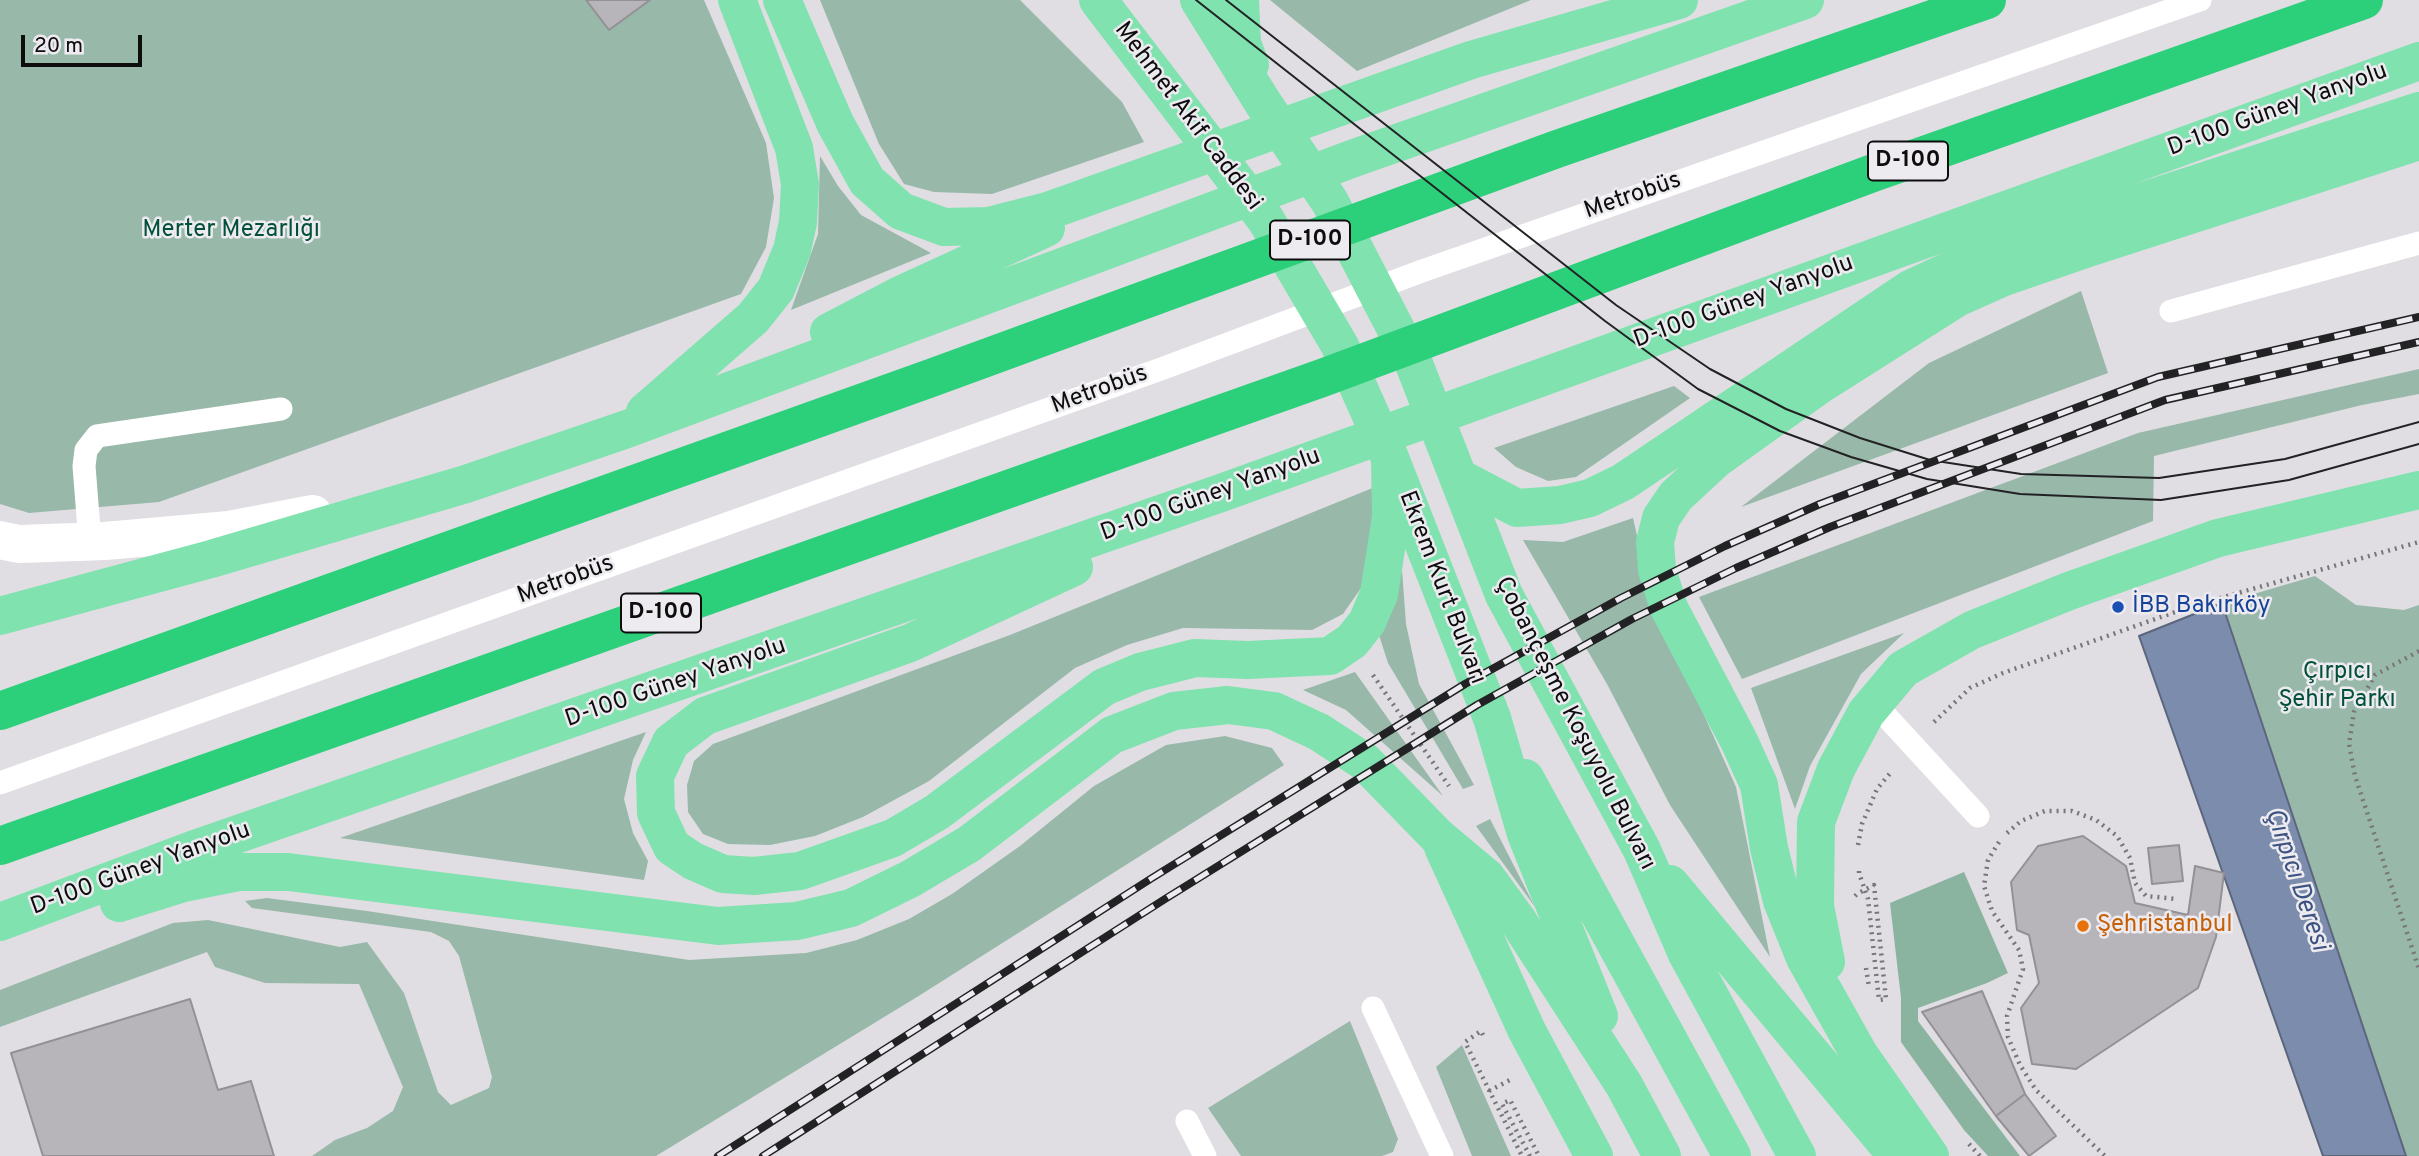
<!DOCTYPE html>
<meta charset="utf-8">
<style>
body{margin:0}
#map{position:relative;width:2419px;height:1156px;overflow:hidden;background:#e0dee3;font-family:Overpass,sans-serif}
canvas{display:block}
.scale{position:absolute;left:21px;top:35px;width:121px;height:32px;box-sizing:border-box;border:4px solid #0d0d0e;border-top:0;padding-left:9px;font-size:21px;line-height:24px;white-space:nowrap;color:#0d0d0e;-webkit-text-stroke:5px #edebf0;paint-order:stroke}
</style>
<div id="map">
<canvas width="2419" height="1156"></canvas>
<div class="scale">20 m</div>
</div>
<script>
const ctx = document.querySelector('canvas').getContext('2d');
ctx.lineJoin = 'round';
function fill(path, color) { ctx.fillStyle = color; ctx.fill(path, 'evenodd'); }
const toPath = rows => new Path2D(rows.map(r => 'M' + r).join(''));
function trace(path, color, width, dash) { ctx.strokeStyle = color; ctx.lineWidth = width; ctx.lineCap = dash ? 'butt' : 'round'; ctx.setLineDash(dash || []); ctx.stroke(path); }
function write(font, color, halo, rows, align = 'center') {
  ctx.font = font + ' Overpass,sans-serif'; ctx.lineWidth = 5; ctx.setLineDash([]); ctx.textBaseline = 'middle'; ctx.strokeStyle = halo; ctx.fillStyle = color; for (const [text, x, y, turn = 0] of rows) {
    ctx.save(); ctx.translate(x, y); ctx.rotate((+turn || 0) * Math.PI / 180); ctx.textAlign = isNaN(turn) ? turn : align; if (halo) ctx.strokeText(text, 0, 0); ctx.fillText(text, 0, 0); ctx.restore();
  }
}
const green = toPath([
 [0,0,704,0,766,143,774,198,766,247,741,294,159,502,29,513,0,504],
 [820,0,1020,0,1122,102,1144,142,992,194,934,192,904,184,879,144],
 [1270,0,1531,0,1357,71],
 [820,156,838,186,861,215,931,253,791,310,818,234],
 [2081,291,2108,373,1741,507,1929,363],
 [2419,369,2419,394,2362,405,2154,456,2153,521,1742,679,1699,597,2138,433],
 [1674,386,1690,398,1576,477,1548,481,1516,467,1494,448],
 [1375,487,1370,538,1361,588,1343,614,1312,630,1183,628,1127,645,1075,668,929,781,863,817,815,836,770,845,728,844,703,834,688,812,687,785,694,761,713,744,1010,635],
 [1633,518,1650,593,1736,787,1770,957,1670,805,1607,684,1523,540,1563,542],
 [1402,570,1406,624,1419,684,1474,785,1463,789,1388,663,1379,635],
 [2315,576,2356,605,2404,610,2419,605,2419,1156,2406,1156,2223,603],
 [1904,633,1861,674,1810,766,1795,809,1751,688],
 [1355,672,1443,796,1346,710,1303,690],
 [646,732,633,760,624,799,633,833,648,861,644,880,340,838],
 [1225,736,1272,748,1284,765,917,997,656,1156,312,1156,335,1140,367,1128,393,1111,403,1087,359,984,265,983,215,967,207,952,0,1027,0,990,173,923,208,920,340,947,367,942,404,993,438,1092,451,1105,489,1088,492,1077,459,956,449,941,431,932,252,908,245,901,267,898,367,911,689,960,806,953,857,940,909,919,952,894,1020,846,1094,786,1166,745],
 [1490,819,1535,907,1476,826],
 [1350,1021,1398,1139,1393,1152,1382,1156,1241,1156,1208,1108],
 [1462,1045,1511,1156,1472,1156,1436,1067]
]);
const forest = toPath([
 [1964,872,2008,973,1987,983,1918,1008,1918,1021,2020,1156,1988,1156,1964,1130,1901,1042,1901,998,1890,903]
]);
const water = toPath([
 [2222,603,2406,1156,2323,1156,2139,636,2222,603]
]);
const building = toPath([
 [586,0,650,0,609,30,586,0],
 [2083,836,2126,866,2135,903,2188,915,2195,866,2224,873,2216,937,2198,988,2076,1069,2032,1064,2021,1008,2039,983,2029,935,2017,930,2011,882,2038,846,2083,836],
 [2179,845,2183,881,2152,884,2148,848,2179,845],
 [1982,991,2025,1094,1996,1116,1922,1012,1982,991],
 [190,999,218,1090,251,1081,274,1156,43,1156,11,1053,190,999],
 [2025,1094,2056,1136,2029,1156,1996,1116,2025,1094]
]);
const path = toPath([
 [2419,651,2375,675,2354,712,2349,744,2355,776,2419,969],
 [1373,675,1449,786],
 [1934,722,1970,688,2003,673,2192,606,2419,542],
 [2007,833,2021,821,2045,811,2072,811,2096,820,2117,836,2130,858,2135,883,2146,896,2177,899],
 [1999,842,1988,860,1984,886,1992,911,2019,950,2023,969,2007,1016,2008,1037,2020,1065,2036,1090,2105,1156],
 [1858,845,1862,824,1877,789,1892,771],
 [1855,896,1857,894,1874,885,1886,999,1879,1000,1868,899,1859,873,1859,867],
 [1866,968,1869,987],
 [1483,1035,1481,1031,1465,1042,1522,1156],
 [1489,1091,1510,1080],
 [1969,1144,1980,1156],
 [1530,1156,1502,1104,1510,1100,1539,1156]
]);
const lane = toPath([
 [2171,311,2419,243],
 [90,542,84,466,86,450,97,436,281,409],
 [1874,703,1978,816],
 [0,783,1161,369,1422,271,2200,0],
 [1373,1008,1442,1156],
 [1187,1121,1205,1156]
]);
const street = toPath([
 [0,540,19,544,105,541,229,530,313,514]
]);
const primary = toPath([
 [782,0,835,123,867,181,901,211,944,227,989,226,1048,211,1471,60,1679,0],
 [1098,0,1266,220,1340,346,1390,458,1492,718,1526,834,1599,1016],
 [1199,0,1263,103,1330,202,1414,364,1504,595,1642,850,1687,954,1797,1156],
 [1240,0,1242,43,1250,65],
 [829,332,898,296,1046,228],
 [645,412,753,318,776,289,792,250,798,222,800,184,794,148,737,0],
 [1458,477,1517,508,1560,505,1590,498,1623,482,1910,289,1966,263,2042,234,2419,111],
 [1074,567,910,643,705,716,671,742,655,776,656,813,672,847,693,861,723,874,754,876,800,871,893,838,937,812,1104,687,1140,672,1195,658,1248,660,1330,656,1352,641,1367,622,1379,594,1391,517,1390,458],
 [0,616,211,559,466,484,627,429,1357,157,1805,0],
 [1525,778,1732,1156],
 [1443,847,1527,1031,1594,1156],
 [1670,884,1897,1156],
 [119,903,183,883,238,872,288,872,718,926,797,921,851,908,910,879,969,844,1112,735,1174,711,1228,705,1274,711,1319,732,1365,762,1437,836,1486,877,1518,921,1624,1085,1662,1156],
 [0,922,192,850,1221,493,2419,61],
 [1826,962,1815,906,1816,822,1836,769,1866,713,1903,669,1972,630,2069,591,2218,538,2419,490],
 [1930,1156,1859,1054,1805,958,1782,901,1769,848,1759,785,1739,741,1669,608,1657,570,1655,542,1661,518,1676,496,1716,459,1818,386,1957,298,2004,277,2088,248,2419,141]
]);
const highway = toPath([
 [0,711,931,378,1557,149,1987,0],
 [0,846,1322,378,1873,173,2364,0]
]);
const tram = toPath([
 [1196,0,1605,321,1698,389,1780,431,1851,457,1927,479,2020,494,2161,500,2289,480,2419,444],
 [1226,0,1616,305,1710,369,1786,409,1860,438,1930,460,2021,474,2159,478,2285,459,2419,422]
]);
const rail = toPath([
 [718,1156,1152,878,1465,684,1621,598,1725,546,1820,504,2158,377,2419,317],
 [763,1156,1165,899,1477,705,1632,619,1736,568,1830,527,2165,400,2419,342]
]);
const markers = [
 [2118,607,7,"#1a4fb4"],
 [2083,926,7,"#e8710a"]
];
const shields = [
 [1908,161,80],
 [1310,240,80],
 [661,613,80]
];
const shieldNames = [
 ["D-100",1908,161],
 ["D-100",1310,240],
 ["D-100",661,613]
];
const streetNames = [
 ["D-100 Güney Yanyolu",2278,111,-20],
 ["Mehmet Akif Caddesi",1187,117,53],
 ["Metrobüs",1633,197,-19],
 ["D-100 Güney Yanyolu",1744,303,-20],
 ["Metrobüs",1100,391,-20],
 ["D-100 Güney Yanyolu",1211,496,-20],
 ["Metrobüs",566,581,-20],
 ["Ekrem Kurt Bulvarı",1441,588,69],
 ["D-100 Güney Yanyolu",676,684,-19],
 ["Çobançeşme Koşuyolu Bulvarı",1574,724,63],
 ["D-100 Güney Yanyolu",141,870,-20]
];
const parkNames = [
 ["Merter Mezarlığı",231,231],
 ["Çırpıcı",2337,673],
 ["Şehir Parkı",2337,701]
];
const transitNames = [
 ["İBB Bakırköy",2132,607]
];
const foodNames = [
 ["Şehristanbul",2097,926]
];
const waterNames = [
 ["Çırpıcı Deresi",2295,880,71]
];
fill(green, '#98b8a9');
fill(forest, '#8bb4a0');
fill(water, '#7c8cac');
trace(water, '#5b667d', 2);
fill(building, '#b7b5ba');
trace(building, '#939196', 2);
trace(path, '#777679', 4.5, [2, 5]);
trace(lane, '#fff', 23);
trace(street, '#fff', 38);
trace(primary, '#80e2af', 38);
trace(highway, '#2ccf7a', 38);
trace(tram, '#222224', 2);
trace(rail, '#222224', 8);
trace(rail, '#edebf0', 5, [16]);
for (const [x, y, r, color] of markers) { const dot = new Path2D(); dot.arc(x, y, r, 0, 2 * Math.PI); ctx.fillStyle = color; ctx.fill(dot); trace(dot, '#edebf0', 2.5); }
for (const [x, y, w] of shields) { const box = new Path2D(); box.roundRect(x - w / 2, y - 19.5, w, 39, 5); ctx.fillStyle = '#edebf0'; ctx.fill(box); trace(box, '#0d0d0e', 2); }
write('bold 23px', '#0d0d0e', null, shieldNames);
write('24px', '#0d0d0e', '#edebf0', streetNames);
write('24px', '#005138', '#edebf0', parkNames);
write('24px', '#164399', '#edebf0', transitNames, 'left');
write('24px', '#c56008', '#edebf0', foodNames, 'left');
write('italic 26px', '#3c5281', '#edebf0', waterNames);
</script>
